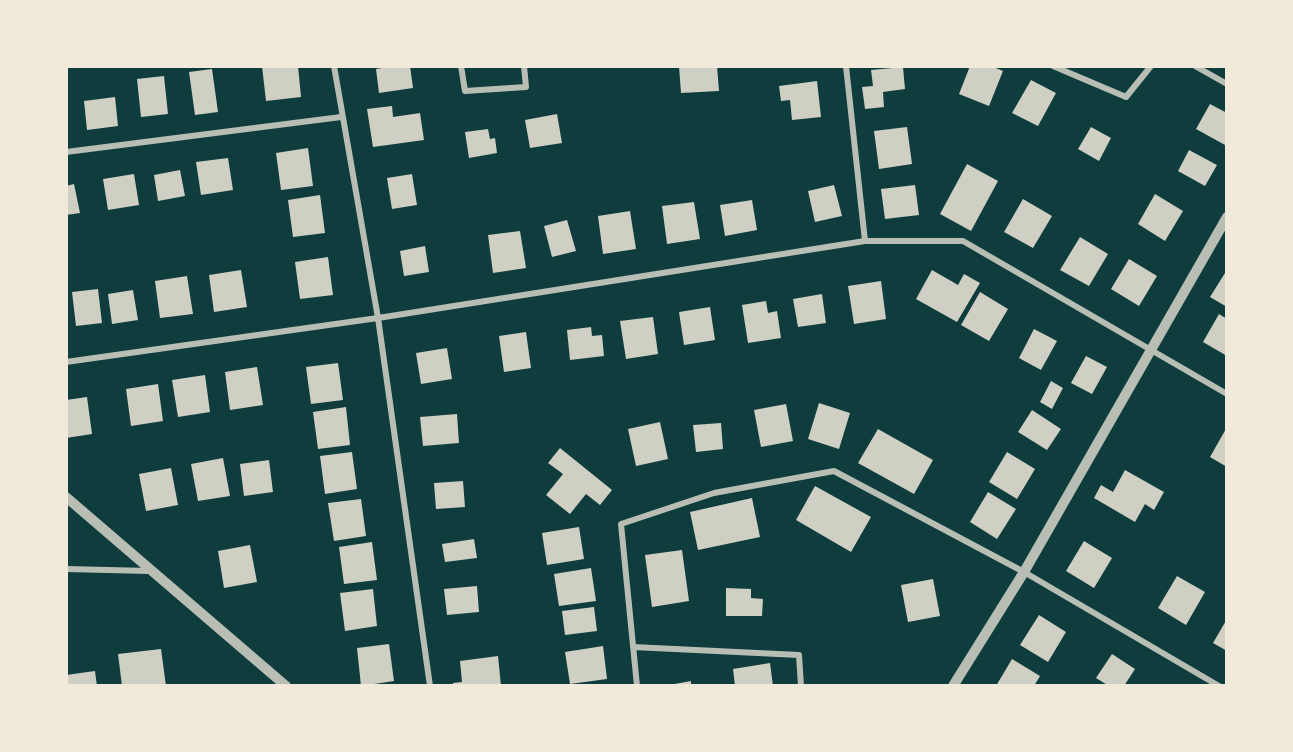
<!DOCTYPE html>
<style>
body{margin:0}
#map{position:relative;width:1293px;height:752px;overflow:hidden;background:#0f3d3e;font-family:"Exo 2",sans-serif}
canvas{display:block}
.frame{position:absolute;inset:0;border:68px solid #f1e9da;pointer-events:none}
</style>
<div id="map">
<canvas width="1293" height="752"></canvas>
<div class="frame"></div>
</div>
<script>
const ctx = document.querySelector('canvas').getContext('2d');
ctx.lineJoin = 'round';
function fill(path, color) { ctx.fillStyle = color; ctx.fill(path, 'evenodd'); }
const toPath = rows => new Path2D(rows.map(r => 'M' + r).join(''));
function trace(path, color, width, dash) { ctx.strokeStyle = color; ctx.lineWidth = width; ctx.lineCap = dash ? 'butt' : 'round'; ctx.setLineDash(dash || []); ctx.stroke(path); }
const building = toPath([
 [262,66,298,66,301,97,266,101],
 [395,66,410,66,413,88,379,93,376,69],
 [679,66,717,66,719,91,681,93],
 [970,66,991,66,1003,71,989,106,959,94],
 [903,67,905,89,883,92,884,107,865,109,862,87,873,86,871,70],
 [212,69,218,112,195,115,189,72],
 [164,76,168,114,141,117,137,79],
 [1031,80,1056,93,1038,126,1012,113],
 [817,81,821,117,792,120,790,100,781,101,779,86],
 [115,97,118,126,87,130,84,101],
 [1210,104,1227,113,1225,145,1196,129],
 [392,106,393,117,420,113,424,140,373,147,367,109],
 [557,114,562,143,530,148,525,120],
 [907,127,912,164,879,169,874,131],
 [1091,127,1111,138,1099,161,1078,149],
 [488,129,490,139,495,138,497,153,469,158,465,132],
 [308,148,313,186,281,190,276,153],
 [1189,150,1217,165,1205,186,1178,171],
 [228,158,233,190,201,195,196,162],
 [967,164,998,181,971,231,940,214],
 [180,170,185,196,158,201,154,175],
 [134,174,139,205,108,210,103,179],
 [412,174,417,205,392,209,387,178],
 [74,184,80,213,66,215,66,186],
 [834,185,842,216,815,222,808,191],
 [915,185,919,215,885,219,881,189],
 [1155,194,1183,211,1165,241,1138,224],
 [320,195,325,233,293,237,288,200],
 [1023,199,1052,216,1033,248,1004,232],
 [752,200,757,230,725,236,720,205],
 [694,202,700,239,667,244,662,206],
 [630,211,636,249,603,254,598,216],
 [567,220,576,251,552,257,544,226],
 [520,231,526,268,493,273,488,235],
 [1080,237,1108,254,1089,286,1060,270],
 [425,246,429,272,404,276,400,251],
 [328,257,333,295,300,299,295,262],
 [1129,259,1157,276,1139,306,1111,289],
 [241,270,247,307,214,312,209,275],
 [932,270,958,285,964,274,980,283,957,322,916,299],
 [1225,273,1227,274,1227,307,1210,297],
 [187,276,193,314,160,318,155,281],
 [881,281,886,319,854,324,848,286],
 [98,289,102,323,76,326,72,292],
 [133,290,138,320,112,324,108,294],
 [980,292,1008,309,989,341,961,325],
 [822,294,826,323,798,327,793,299],
 [766,301,768,313,777,311,781,338,748,343,742,305],
 [710,307,715,340,684,345,679,312],
 [1219,314,1227,319,1227,356,1203,342],
 [653,317,658,354,626,359,620,321],
 [591,327,592,336,602,335,604,356,570,360,567,330],
 [1034,329,1057,341,1041,370,1019,358],
 [526,332,531,368,504,372,499,336],
 [447,348,452,379,421,384,416,353],
 [1086,356,1107,367,1092,394,1071,383],
 [338,363,343,400,311,404,306,367],
 [257,367,263,405,230,410,225,372],
 [205,375,210,412,178,417,172,380],
 [1051,381,1063,388,1052,409,1040,402],
 [158,384,163,421,131,426,126,389],
 [87,397,92,434,66,438,66,400],
 [819,403,850,413,839,449,808,439],
 [786,404,793,441,761,447,754,410],
 [346,407,350,445,318,449,313,412],
 [1032,410,1061,429,1047,450,1018,432],
 [457,414,459,443,423,446,420,417],
 [660,422,668,459,636,466,628,429],
 [721,423,723,449,696,452,693,425],
 [1227,427,1227,467,1210,457],
 [878,429,933,460,914,494,858,463],
 [560,448,612,490,600,505,586,494,570,514,546,495,563,474,548,463],
 [352,452,357,489,325,494,320,456],
 [1007,452,1035,469,1017,499,989,482],
 [223,458,230,496,198,501,191,464],
 [269,460,273,492,244,496,240,464],
 [171,468,178,505,146,511,139,474],
 [1125,470,1164,492,1154,510,1145,504,1135,522,1094,498,1101,485,1113,492],
 [463,481,465,507,436,509,434,483],
 [815,486,871,517,851,552,796,520],
 [988,492,1016,509,997,539,970,522],
 [752,498,760,537,698,550,690,512],
 [361,499,366,536,334,541,328,503],
 [579,527,584,559,547,565,542,533],
 [474,539,477,558,445,562,442,544],
 [1084,541,1112,558,1094,588,1066,571],
 [372,542,377,580,344,584,339,547],
 [250,545,257,582,224,588,218,551],
 [682,550,689,601,652,607,645,555],
 [591,568,596,601,559,606,554,574],
 [1177,576,1205,592,1186,625,1158,608],
 [933,579,940,616,908,622,901,585],
 [477,586,479,612,447,615,444,589],
 [726,588,751,589,751,598,763,599,762,616,726,616],
 [373,589,377,626,345,631,340,593],
 [594,607,597,631,565,635,562,611],
 [1039,615,1066,632,1048,662,1020,645],
 [1227,619,1227,651,1213,643],
 [389,644,394,681,361,686,357,648],
 [603,646,607,679,570,684,565,652],
 [161,649,166,686,122,686,118,654],
 [1112,654,1135,669,1124,686,1109,686,1096,678],
 [498,656,501,686,453,686,453,683,462,682,460,661],
 [1012,659,1040,676,1034,686,996,686],
 [770,663,773,686,735,686,733,669],
 [95,671,97,686,66,686,66,675],
 [691,681,691,686,669,686,669,685]
]);
const minor = toPath([
 [334,66,378,318,430,686],
 [461,66,465,91,526,87,524,66],
 [846,66,865,241],
 [1053,66,1126,97,1151,66],
 [1195,66,1227,84],
 [66,152,341,117],
 [66,362,378,318,865,241,963,241,1227,394],
 [66,569,149,571],
 [633,647,799,655,801,686],
 [637,686,621,524,714,493,834,471,1024,572,1219,686]
]);
const tertiary = toPath([
 [66,497,286,686],
 [953,686,1024,572,1227,217]
]);
fill(building, '#cfcfc3');
trace(minor, '#b8beb3', 6);
trace(tertiary, '#b8beb3', 10);
</script>
